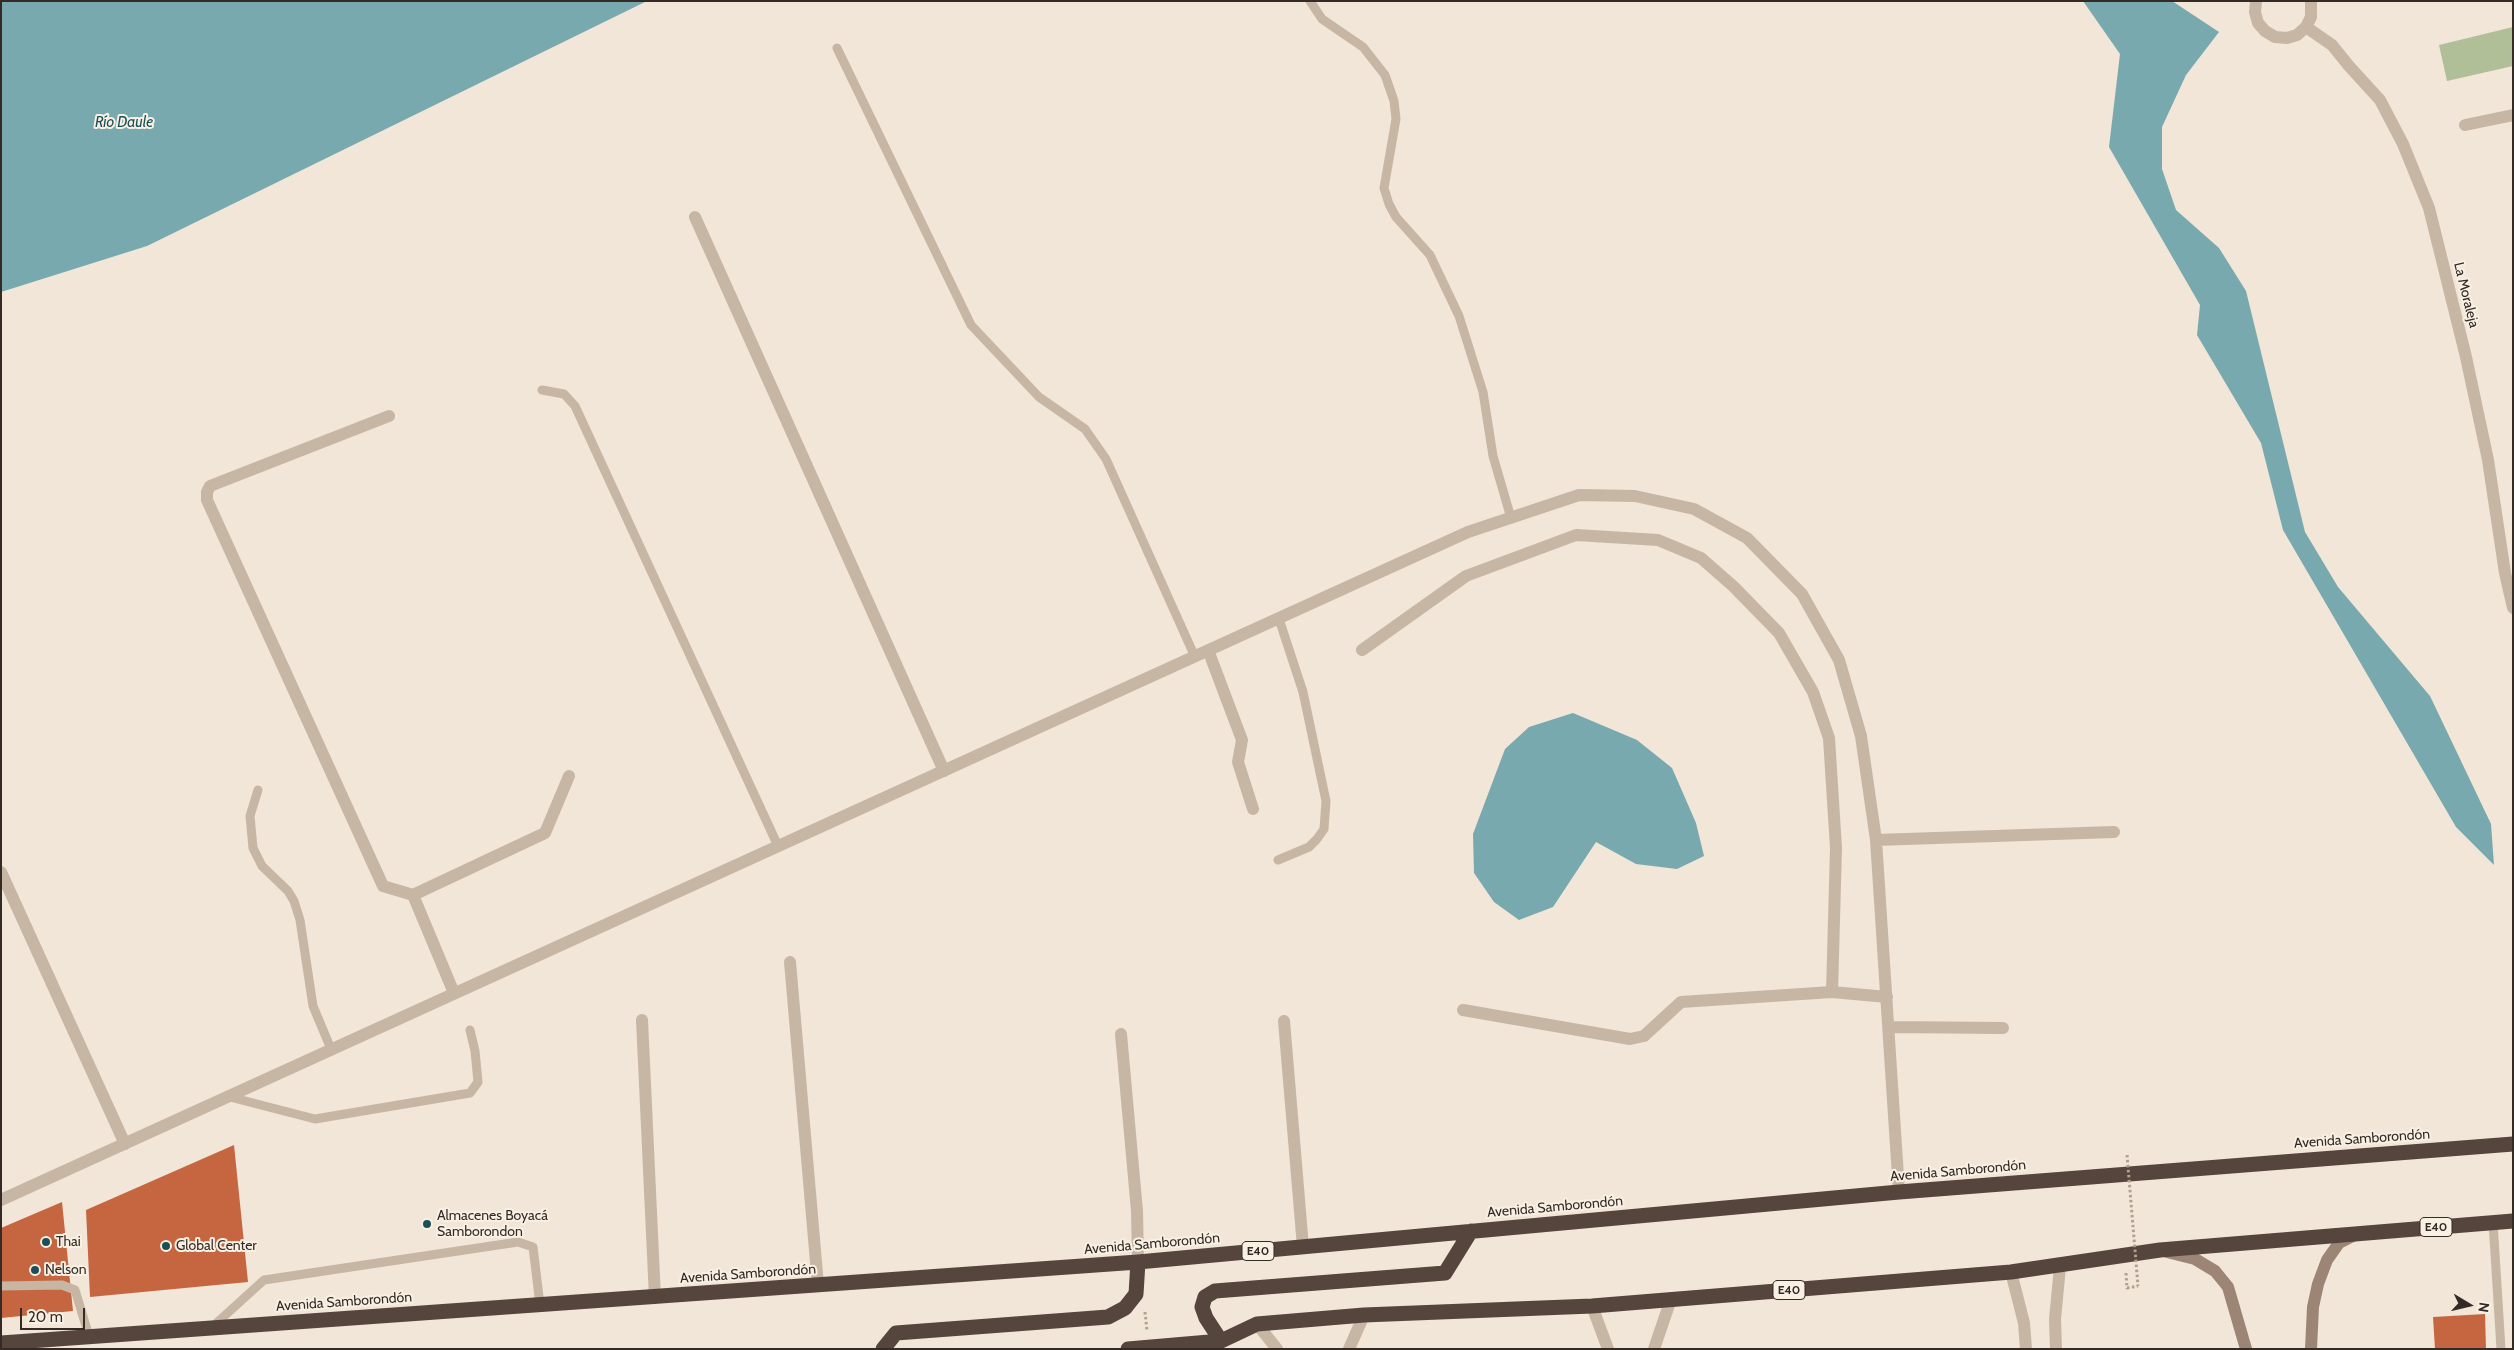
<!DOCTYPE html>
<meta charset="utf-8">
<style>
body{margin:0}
#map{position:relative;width:2514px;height:1350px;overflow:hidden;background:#f1e6d7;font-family:Cabin,sans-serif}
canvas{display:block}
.frame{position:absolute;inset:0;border:2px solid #342b26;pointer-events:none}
.north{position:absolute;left:2444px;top:1280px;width:50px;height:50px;-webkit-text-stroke:4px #f9f0e4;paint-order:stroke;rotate:99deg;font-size:14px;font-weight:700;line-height:20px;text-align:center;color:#342b26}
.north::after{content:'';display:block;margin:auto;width:18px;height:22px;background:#342b26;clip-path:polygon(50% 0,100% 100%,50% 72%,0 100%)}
.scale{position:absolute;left:20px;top:1308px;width:65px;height:22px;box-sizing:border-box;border:2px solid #342b26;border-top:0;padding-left:6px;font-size:15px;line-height:18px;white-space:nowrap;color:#342b26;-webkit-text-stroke:4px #f9f0e4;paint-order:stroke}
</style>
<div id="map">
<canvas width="2514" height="1350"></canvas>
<div class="frame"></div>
<div class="north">N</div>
<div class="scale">20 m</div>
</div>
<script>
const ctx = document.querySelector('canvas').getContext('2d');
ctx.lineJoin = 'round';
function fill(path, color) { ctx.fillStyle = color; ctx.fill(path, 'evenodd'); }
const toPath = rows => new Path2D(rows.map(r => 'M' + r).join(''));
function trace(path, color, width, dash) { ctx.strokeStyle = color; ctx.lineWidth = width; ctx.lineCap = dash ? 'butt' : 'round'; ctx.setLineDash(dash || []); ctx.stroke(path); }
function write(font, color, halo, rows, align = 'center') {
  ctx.font = font + ' Cabin,sans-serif'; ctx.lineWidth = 4; ctx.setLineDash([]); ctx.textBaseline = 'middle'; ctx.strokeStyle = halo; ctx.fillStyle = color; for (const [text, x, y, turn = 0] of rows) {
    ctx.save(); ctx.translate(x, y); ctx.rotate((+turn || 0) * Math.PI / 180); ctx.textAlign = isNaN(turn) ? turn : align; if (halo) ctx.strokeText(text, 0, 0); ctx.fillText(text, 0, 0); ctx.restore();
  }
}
const green = toPath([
 [2513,27,2513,66,2447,81,2439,45]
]);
const water = toPath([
 [1,1,647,1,147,246,1,292],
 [2083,1,2172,1,2219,32,2186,75,2162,127,2162,169,2176,210,2219,248,2246,291,2305,532,2338,587,2430,696,2491,824,2494,865,2456,827,2283,530,2261,443,2197,335,2200,305,2109,147,2120,54],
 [1573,713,1637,740,1672,768,1696,823,1704,856,1677,869,1636,864,1596,842,1553,907,1519,920,1494,902,1474,873,1473,834,1505,749,1529,727]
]);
const building = toPath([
 [234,1145,248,1282,90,1297,86,1210],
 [62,1202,73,1311,1,1318,1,1228],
 [2485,1314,2486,1349,2435,1349,2433,1317]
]);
const path = toPath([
 [2126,1273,2127,1288,2138,1286],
 [1145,1312,1147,1331]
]);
const lane = toPath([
 [1310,1,1322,19,1363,47,1385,75,1394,101,1396,119,1384,188,1389,204,1396,217,1430,255,1459,316,1483,392,1493,456,1511,518],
 [837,48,971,325,1039,397,1085,429,1106,459,1195,657],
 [542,390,564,394,575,406,778,846],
 [258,790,250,816,253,848,262,866,288,891,294,901,300,920,313,1006,331,1049],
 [1278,860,1309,847,1317,839,1324,829,1326,801,1303,692,1279,619],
 [230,1097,315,1119,470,1093,478,1082,475,1051,470,1030],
 [2493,1222,2501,1349],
 [1,1286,62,1285,75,1290,89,1336],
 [211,1328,264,1280,518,1242,533,1247,540,1305]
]);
const street = toPath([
 [2256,1,2255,12,2258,23,2265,31,2275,37,2287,38,2297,35,2306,27,2311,17,2311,1],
 [2306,27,2332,45,2349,66,2380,100,2403,144,2429,208,2466,357,2488,460,2505,573,2513,608],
 [2465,125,2513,115],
 [695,217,944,771],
 [389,416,210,486,207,492,207,500,383,886,413,895],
 [1208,650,1242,740,1238,762,1253,809],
 [1362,650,1466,576,1576,535,1658,540,1701,558,1733,586,1779,633,1813,692,1829,738,1836,848,1832,992],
 [1876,840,2114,832],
 [1,872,125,1144],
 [790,962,818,1285],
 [454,993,413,895,545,833,569,776],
 [1463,1010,1630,1039,1644,1036,1681,1002,1832,992,1887,997],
 [642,1020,655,1298],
 [1284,1021,1303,1247],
 [1890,1027,2003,1028],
 [1121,1034,1137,1211,1138,1262],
 [1,1200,1468,532,1579,495,1635,496,1694,509,1747,538,1802,594,1839,660,1861,736,1876,840,1899,1192],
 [2011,1272,2024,1323,2026,1349],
 [1592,1306,1608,1349],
 [1257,1324,1277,1349],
 [1349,1349,1364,1315],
 [1654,1349,1671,1299],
 [2056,1349,2055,1319,2060,1267]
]);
const secondary = toPath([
 [2167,1252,2195,1259,2215,1271,2228,1287,2246,1349],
 [2311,1349,2313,1307,2318,1284,2327,1260,2339,1243,2353,1236]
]);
const highway = toPath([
 [1221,1341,1206,1318,1202,1307,1205,1297,1215,1291,1445,1273,1471,1231],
 [1,1343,1138,1262,1899,1192,2513,1144],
 [883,1349,896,1333,1108,1317,1125,1308,1136,1294,1138,1262],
 [1128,1349,1221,1341,1257,1324,1364,1315,1592,1306,2011,1272,2160,1250,2513,1221]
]);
const pathBridge = toPath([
 [2127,1155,2138,1286]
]);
const markers = [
 [427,1224,5,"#1b4f55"],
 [46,1242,5,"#1b4f55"],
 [166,1246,5,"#1b4f55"],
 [35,1270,5,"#1b4f55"]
];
const shields = [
 [2436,1227,32],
 [1258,1251,32],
 [1789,1290,32]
];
const shieldNames = [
 ["E40",2436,1227],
 ["E40",1258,1251],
 ["E40",1789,1290]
];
const streetNames = [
 ["La Moraleja",2466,295,76],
 ["Avenida Samborondón",2362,1139,-4],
 ["Avenida Samborondón",1958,1171,-5],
 ["Avenida Samborondón",1555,1207,-5],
 ["Avenida Samborondón",1152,1244,-5],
 ["Avenida Samborondón",748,1274,-4],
 ["Avenida Samborondón",344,1302,-4]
];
const poiNames = [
 ["Almacenes Boyacá",437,1216],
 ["Samborondon",437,1232],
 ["Thai",56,1242],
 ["Global Center",176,1246],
 ["Nelson",45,1270]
];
const waterNames = [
 ["Río Daule",124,123]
];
fill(green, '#b1bf98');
fill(water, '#77a9ae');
fill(building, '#c66640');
trace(path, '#b4a08e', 3, [2.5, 2.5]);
trace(lane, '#c8b6a4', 9);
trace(street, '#c8b6a4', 12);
trace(secondary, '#9c8575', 12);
trace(highway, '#55453c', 15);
trace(pathBridge, '#b4a08e', 3, [2.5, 2.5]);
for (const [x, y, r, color] of markers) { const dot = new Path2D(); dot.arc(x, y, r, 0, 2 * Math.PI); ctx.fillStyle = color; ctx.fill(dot); trace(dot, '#f9f0e4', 2); }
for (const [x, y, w] of shields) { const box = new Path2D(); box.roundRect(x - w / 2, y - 9.5, w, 19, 4); ctx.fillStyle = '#f9f0e4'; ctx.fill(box); trace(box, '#342b26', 1); }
write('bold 12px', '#342b26', null, shieldNames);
write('14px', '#342b26', '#f9f0e4', streetNames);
write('14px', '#342b26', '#f9f0e4', poiNames, 'left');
write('italic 15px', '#1b4f55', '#f9f0e4', waterNames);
</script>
